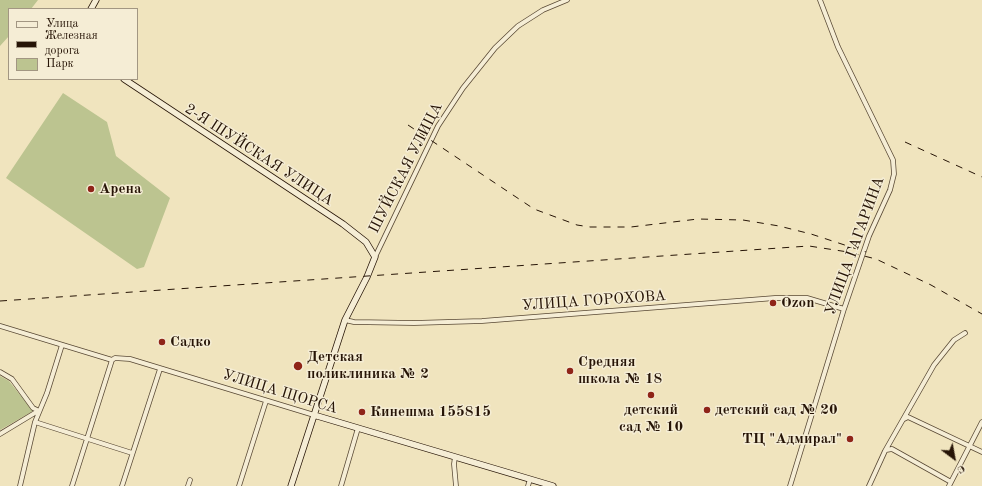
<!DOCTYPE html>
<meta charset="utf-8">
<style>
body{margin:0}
#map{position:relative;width:982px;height:486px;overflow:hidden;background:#f0e4be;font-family:"Old Standard TT",serif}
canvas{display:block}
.legend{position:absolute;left:8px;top:8px;width:130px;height:72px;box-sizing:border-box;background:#f5edd5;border:1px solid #a29682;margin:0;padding:5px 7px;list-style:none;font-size:12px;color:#261406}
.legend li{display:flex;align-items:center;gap:8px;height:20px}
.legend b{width:20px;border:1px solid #a29682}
.north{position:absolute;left:934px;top:438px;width:40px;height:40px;-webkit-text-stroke:3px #f5edd5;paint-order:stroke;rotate:148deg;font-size:11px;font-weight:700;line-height:16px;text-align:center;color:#261406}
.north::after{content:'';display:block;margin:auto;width:14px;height:18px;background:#261406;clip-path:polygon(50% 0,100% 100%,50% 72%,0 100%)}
</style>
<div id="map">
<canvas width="982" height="486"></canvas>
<ul class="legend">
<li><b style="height:5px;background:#f5edd5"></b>Улица</li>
<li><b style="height:5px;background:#261406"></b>Железная дорога</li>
<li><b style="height:11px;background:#bcc490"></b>Парк</li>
</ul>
<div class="north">С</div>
</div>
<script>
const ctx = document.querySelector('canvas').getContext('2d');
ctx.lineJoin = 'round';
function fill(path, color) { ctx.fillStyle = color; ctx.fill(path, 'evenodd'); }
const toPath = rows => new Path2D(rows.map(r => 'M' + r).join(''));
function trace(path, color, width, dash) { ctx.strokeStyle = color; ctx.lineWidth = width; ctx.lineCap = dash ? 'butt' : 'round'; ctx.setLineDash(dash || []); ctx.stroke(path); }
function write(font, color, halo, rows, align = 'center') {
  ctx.font = font + ' "Old Standard TT",serif'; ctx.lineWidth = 3; ctx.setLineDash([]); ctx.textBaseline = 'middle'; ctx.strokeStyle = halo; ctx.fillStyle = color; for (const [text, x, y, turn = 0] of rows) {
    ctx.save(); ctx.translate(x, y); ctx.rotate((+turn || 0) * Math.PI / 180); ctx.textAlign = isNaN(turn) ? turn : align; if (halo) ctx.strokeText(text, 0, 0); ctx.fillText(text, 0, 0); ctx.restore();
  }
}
const green = toPath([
 [0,0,38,0,31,9,9,9,9,36,0,46],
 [63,93,107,122,116,156,170,198,144,267,137,269,6,178],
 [0,376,9,381,33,411,0,430]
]);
const street = toPath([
 [375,257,438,126,463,88,495,48,518,26,543,10,567,0],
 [345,320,354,322,414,323,482,321,775,298,807,298,844,309],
 [0,326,112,360,115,358,130,359,314,415],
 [0,372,12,379,33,408,39,411],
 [904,419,908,417,982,452],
 [35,422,132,453],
 [0,434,38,411],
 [886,450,892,449,951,482],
 [455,457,454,464,456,486],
 [20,486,35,422,47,393,62,345],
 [72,486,112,360],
 [122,486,160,369],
 [188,486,190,480],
 [239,486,266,401],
 [341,486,358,428],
 [528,486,530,479],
 [790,486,844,309,869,236,890,190,894,174,893,160,838,47,820,0],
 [869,486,885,451,934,365,954,340,965,333],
 [949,486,982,422]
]);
const secondary = toPath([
 [91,9,96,0],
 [124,79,343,224,366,242,375,257,367,277,345,320,291,486],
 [314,415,553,486]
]);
const rail = toPath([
 [408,125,534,209,577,225,590,227,631,227,698,219,743,220,779,226,811,234,866,252],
 [905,142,982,177],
 [0,301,809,246,848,252,876,259,931,285,982,314]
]);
const markers = [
 [91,189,4,"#8f2418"],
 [773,303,4,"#8f2418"],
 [162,342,4,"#8f2418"],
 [298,366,5,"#8f2418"],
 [570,371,4,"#8f2418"],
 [651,395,4,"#8f2418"],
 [707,410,4,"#8f2418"],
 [362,412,4,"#8f2418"],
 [850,439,4,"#8f2418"]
];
const streetNames = [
 ["2-Я ШУЙСКАЯ УЛИЦА",259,155,33],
 ["ШУЙСКАЯ УЛИЦА",406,168,-63],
 ["УЛИЦА ГАГАРИНА",855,246,-70],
 ["УЛИЦА ГОРОХОВА",594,301,-4],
 ["УЛИЦА ЩОРСА",280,392,17]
];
const poiNames = [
 ["Арена",99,189],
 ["Ozon",781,303],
 ["Садко",170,342],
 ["Детская",307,357],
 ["поликлиника № 2",307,374],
 ["Средняя",578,362],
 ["школа № 18",578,379],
 ["детский",651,410,"center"],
 ["сад № 10",651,427,"center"],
 ["детский сад № 20",715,410],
 ["Кинешма 155815",370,412],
 ["ТЦ \"Адмирал\"",842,439,"right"]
];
fill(green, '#bcc490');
trace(street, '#584834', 5.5);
trace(secondary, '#261406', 7);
trace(street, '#f5edd5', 4);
trace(secondary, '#f5edd5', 5.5);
trace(rail, '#261406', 1, [7, 7]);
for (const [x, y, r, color] of markers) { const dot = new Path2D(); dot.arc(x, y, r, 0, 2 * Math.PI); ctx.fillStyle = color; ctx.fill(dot); trace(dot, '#f5edd5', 1.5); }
write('15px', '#261406', '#f5edd5', streetNames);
write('bold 15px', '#261406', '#f5edd5', poiNames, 'left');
</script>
